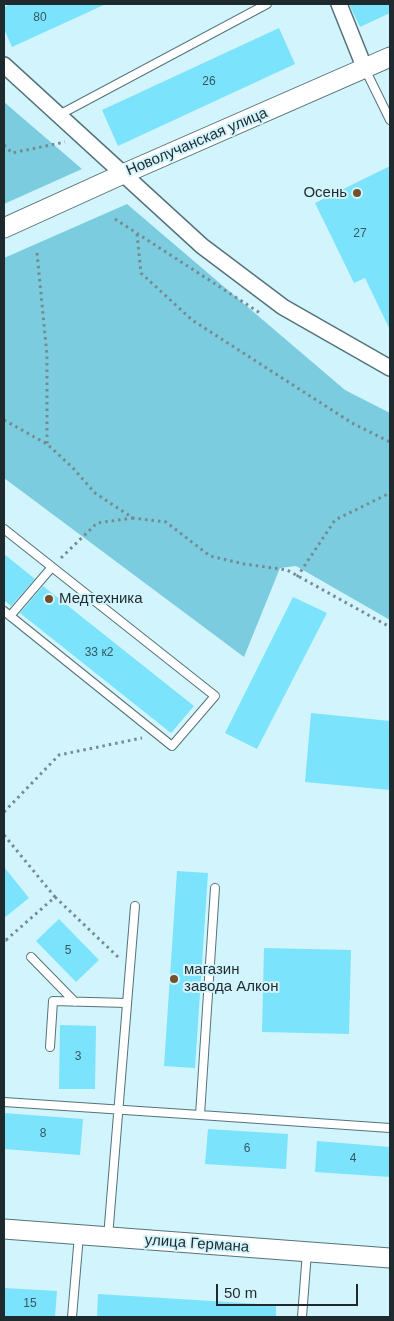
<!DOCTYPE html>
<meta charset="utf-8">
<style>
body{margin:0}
#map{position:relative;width:394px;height:1321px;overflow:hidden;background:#d2f4fd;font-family:Arial,sans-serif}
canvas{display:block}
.frame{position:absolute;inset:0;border:5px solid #1e2a2e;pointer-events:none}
.scale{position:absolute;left:216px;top:1284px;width:142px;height:22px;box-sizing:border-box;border:2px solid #1e2a2e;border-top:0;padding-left:6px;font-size:15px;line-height:18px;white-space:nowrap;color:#1e2a2e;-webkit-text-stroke:4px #d2f4fd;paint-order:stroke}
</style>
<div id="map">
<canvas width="394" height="1321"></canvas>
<div class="frame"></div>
<div class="scale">50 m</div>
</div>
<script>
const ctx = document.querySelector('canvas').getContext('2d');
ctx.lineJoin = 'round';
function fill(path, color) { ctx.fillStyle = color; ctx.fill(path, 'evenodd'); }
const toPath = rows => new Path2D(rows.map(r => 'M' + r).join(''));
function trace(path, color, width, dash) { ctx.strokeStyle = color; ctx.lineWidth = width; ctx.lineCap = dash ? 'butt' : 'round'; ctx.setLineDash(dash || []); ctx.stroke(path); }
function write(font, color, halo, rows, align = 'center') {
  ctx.font = font + ' Arial,sans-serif'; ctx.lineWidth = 4; ctx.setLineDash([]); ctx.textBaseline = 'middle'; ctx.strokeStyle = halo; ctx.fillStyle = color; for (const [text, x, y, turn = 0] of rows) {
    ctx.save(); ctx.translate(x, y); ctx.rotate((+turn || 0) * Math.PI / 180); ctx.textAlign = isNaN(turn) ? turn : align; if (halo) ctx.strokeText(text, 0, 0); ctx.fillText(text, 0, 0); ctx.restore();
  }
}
const green = toPath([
 [4,102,82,169,4,204],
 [127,204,345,390,390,413,390,620,296,566,280,568,244,657,4,478,4,258]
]);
const building = toPath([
 [11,4,106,4,12,47,4,29,4,7],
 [349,4,390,4,390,13,360,27],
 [279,28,295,64,118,146,102,110],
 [390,166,390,330,365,278,354,283,315,203],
 [4,554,35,579,11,606,4,600],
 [43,586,194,706,171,733,20,613],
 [293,597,327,613,257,749,225,733],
 [311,713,390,721,390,790,305,782],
 [4,867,29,898,4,918],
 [177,871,208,873,195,1068,164,1066],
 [59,919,99,960,76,982,36,941],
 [264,948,351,950,349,1034,262,1032],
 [60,1025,96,1026,95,1089,59,1089],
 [4,1113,83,1119,80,1155,4,1149],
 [208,1129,288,1134,286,1169,205,1164],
 [317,1141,390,1147,390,1177,315,1172],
 [4,1288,57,1291,55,1317,4,1317],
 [98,1294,276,1305,276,1317,97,1317]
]);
const path = toPath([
 [4,145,12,153,65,142],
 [115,219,260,313],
 [137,234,141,273,192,320,352,423,390,442],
 [37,253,47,355,47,444],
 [4,420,47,444,73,468,95,493,133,518,166,522,210,556,244,564,287,570,390,627],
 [61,558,97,523,133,518],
 [297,577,335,520,390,493],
 [4,812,59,755,142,738],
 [4,835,55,897,6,940,4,938],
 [55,897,118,957]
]);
const service = toPath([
 [365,69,390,120],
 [59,115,267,4],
 [4,529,215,696,172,746,4,611],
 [10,616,52,567],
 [215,888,200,1115,390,1128],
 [31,957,75,1002],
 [50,1047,53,1001,127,1003],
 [4,1102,200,1115],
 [108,1237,135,906],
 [72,1317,79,1235],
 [302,1317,307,1252]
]);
const minor = toPath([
 [339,4,365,69],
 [4,65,202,246,283,307,390,368]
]);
const tertiary = toPath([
 [4,228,123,174,390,57],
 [4,1229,390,1258]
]);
const markers = [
 [357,193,5,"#744f2a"],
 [49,599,5,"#744f2a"],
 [174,979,5,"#744f2a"]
];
const numberNames = [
 ["80",40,18],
 ["26",209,82],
 ["27",360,234],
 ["33 к2",99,653],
 ["5",68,951],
 ["3",78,1057],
 ["8",43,1134],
 ["6",247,1149],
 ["4",353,1159],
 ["15",30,1304]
];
const streetNames = [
 ["Новолучанская улица",197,142,-23],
 ["улица Германа",197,1244,4]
];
const poiNames = [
 ["Осень",347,193,"right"],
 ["Медтехника",59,599],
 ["магазин",184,970],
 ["завода Алкон",184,987]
];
fill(green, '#7cccdf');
fill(building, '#7be3fb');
trace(service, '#54737a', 10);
trace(minor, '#54737a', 18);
trace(tertiary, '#54737a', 21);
trace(path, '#748b91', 3, [2.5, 4]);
trace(service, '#fff', 8);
trace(minor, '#fff', 15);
trace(tertiary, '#fff', 19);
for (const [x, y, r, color] of markers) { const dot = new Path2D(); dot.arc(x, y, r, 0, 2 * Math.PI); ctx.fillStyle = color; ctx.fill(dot); trace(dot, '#d2f4fd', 2); }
write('12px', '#355861', null, numberNames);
write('15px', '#1e2a2e', '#d2f4fd', streetNames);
write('15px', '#1e2a2e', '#d2f4fd', poiNames, 'left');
</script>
